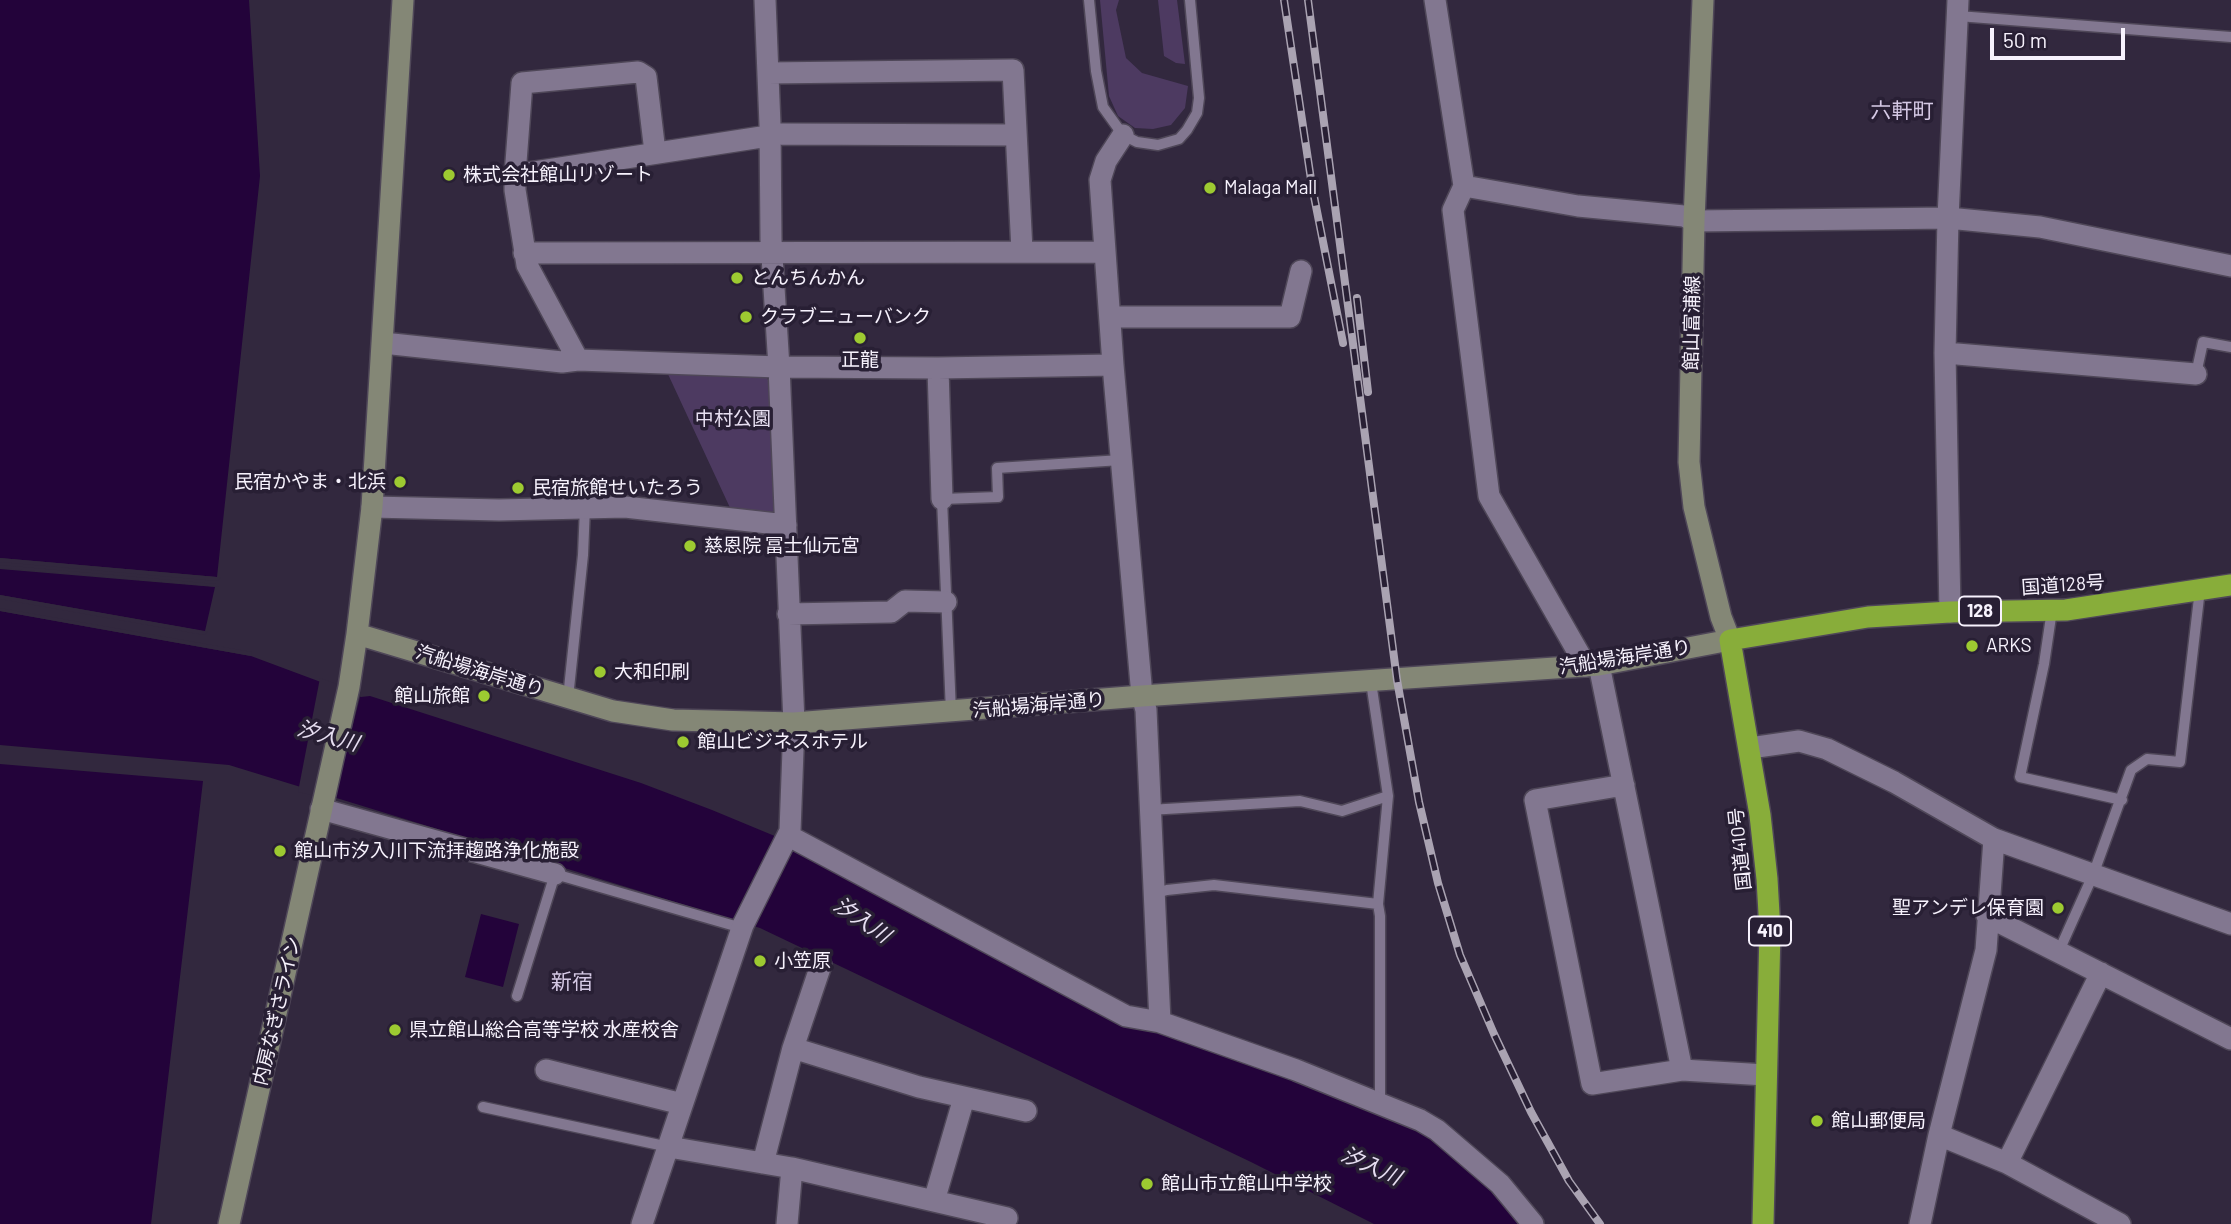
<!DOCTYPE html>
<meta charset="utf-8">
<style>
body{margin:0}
#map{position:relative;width:2231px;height:1224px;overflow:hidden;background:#32283e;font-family:Barlow,sans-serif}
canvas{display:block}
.scale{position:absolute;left:1990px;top:28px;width:135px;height:32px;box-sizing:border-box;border:4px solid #f7f2fd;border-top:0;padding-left:9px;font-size:21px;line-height:24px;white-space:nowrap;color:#f7f2fd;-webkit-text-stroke:5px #281f34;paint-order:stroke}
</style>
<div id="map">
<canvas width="2231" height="1224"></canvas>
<div class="scale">50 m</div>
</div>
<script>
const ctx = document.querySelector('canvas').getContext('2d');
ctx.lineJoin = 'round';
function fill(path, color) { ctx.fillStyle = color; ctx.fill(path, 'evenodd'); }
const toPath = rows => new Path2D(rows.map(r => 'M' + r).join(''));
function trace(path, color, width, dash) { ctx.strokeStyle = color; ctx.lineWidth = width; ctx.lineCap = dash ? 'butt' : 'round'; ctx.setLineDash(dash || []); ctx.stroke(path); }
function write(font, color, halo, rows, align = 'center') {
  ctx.font = font + ' Barlow,"Noto Sans JP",sans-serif'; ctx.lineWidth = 7; ctx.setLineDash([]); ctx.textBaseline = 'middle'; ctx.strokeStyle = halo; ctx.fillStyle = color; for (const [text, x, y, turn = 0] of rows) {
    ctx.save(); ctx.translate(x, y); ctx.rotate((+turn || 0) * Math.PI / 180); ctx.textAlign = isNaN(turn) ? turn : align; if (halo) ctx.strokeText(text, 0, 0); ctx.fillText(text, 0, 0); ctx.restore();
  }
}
const green = toPath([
 [1100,0,1119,0,1116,10,1126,58,1142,73,1188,86,1185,108,1171,125,1153,129,1135,128,1118,116,1109,96],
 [1158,0,1177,0,1185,64,1176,63,1164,56],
 [667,372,766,377,771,384,779,518,732,512]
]);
const water = toPath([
 [0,0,249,0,260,176,217,577,0,558],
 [0,569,215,587,205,631,0,595],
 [0,611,251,656,361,697,370,696,641,783,712,810,794,844,1159,1031,1272,1071,1407,1123,1451,1149,1503,1197,1524,1224,1374,1224,1251,1162,760,928,229,765,0,745],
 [0,764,203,781,151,1224,0,1224],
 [481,914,519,924,503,987,465,977]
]);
const pier = toPath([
 [0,558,217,577,221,578,217,581,0,562],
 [0,565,216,584,219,587,0,568],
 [0,595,181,627,208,632,204,635,0,599],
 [0,608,252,652,251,656,0,611],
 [320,678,361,693,334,800,298,792]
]);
const lane = toPath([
 [1089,0,1096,71,1103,107,1123,135,1137,142,1158,145,1179,139,1187,130,1197,113,1199,98,1190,0],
 [1958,16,2231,37],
 [2196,374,2203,342,2231,347],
 [2052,610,2044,664,2020,777,2122,800],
 [1371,682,1388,796,1378,904,1380,916,1380,1102],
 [568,698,583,555,585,507],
 [951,712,942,499,998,497,997,468,1121,460],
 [1149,810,1300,801,1342,811,1388,796],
 [1153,894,1167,890,1214,885,1378,904],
 [2059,951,2093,875,2131,770,2147,759,2180,762,2200,589],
 [517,996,555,874,742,928],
 [483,1107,669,1147]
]);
const street = toPath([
 [1435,0,1464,186,1453,210,1455,226,1489,496,1586,666],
 [768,73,1013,70,1022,251],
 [1123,135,1106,161,1100,180,1113,365,1142,696,1146,710,1160,1022,1296,1070,1420,1120,1437,1130,1500,1184,1533,1224],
 [515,175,522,83,638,72,646,77,655,152],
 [1464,186,1578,206,1684,216,1694,221,1948,218,2040,227,2231,266],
 [524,253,1105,252],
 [1110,317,1290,317,1301,271],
 [383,343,562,362,578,360,779,367,938,368,1113,365],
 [1945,353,2196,374],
 [578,360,527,265,515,190,515,175,781,134,1015,135],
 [938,368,942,499],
 [372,507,499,510,625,507,786,525],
 [1950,612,1945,353,1948,218,1958,0],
 [788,614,891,612,905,601,946,602],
 [1599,665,1682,1070],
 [1750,748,1799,741,1827,749,1894,782,1994,839,2231,924],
 [1624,785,1535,800,1592,1084,1682,1070,1766,1075],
 [321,809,555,874],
 [789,836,1126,1016,1160,1022],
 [1987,916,2231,1039],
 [793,1048,919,1087,1026,1111],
 [546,1070,682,1104],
 [1939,1135,2007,1163,2120,1224],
 [669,1147,792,1168,1007,1218],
 [763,1163,793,1048,821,965],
 [2007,1163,2101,973],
 [934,1201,964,1098],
 [642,1224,743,925,790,831,794,723,779,367,771,240,770,125,765,0],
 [787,1224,792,1168],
 [1920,1224,1939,1135,1986,950,1994,839]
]);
const secondary = toPath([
 [357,634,613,711,673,720,794,723,1142,696,1599,665,1730,640,1721,617,1694,507,1689,462,1694,221,1703,0],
 [229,1224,349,687,357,634,372,507,403,0]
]);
const highway = toPath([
 [1763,1224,1770,931,1767,879,1760,815,1730,640,1868,617,1950,612,2066,610,2231,585]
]);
const rail = toPath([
 [1284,0,1312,186,1343,343],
 [1308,0,1397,680,1419,802,1438,883,1460,955,1494,1034,1531,1112,1569,1181,1600,1224],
 [1357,298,1368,392]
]);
const markers = [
 [449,175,7,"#9dca31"],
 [1210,188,7,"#9dca31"],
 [737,278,7,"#9dca31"],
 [746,317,7,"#9dca31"],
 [860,338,7,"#9dca31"],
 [400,482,7,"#9dca31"],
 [518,488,7,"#9dca31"],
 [690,546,7,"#9dca31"],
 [1972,646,7,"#9dca31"],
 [600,672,7,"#9dca31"],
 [484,696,7,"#9dca31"],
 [683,742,7,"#9dca31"],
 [280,851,7,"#9dca31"],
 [2058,908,7,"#9dca31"],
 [760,961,7,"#9dca31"],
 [395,1030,7,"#9dca31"],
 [1817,1121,7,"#9dca31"],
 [1147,1184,7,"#9dca31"]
];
const shields = [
 [1980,611,42],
 [1770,931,42]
];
const shieldNames = [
 ["128",1980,611],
 ["410",1770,931]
];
const poiNames = [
 ["株式会社館山リゾート",463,175],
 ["Malaga Mall",1224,188],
 ["とんちんかん",751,278],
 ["クラブニューバンク",760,317],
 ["正龍",860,360,"center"],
 ["民宿かやま・北浜",386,482,"right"],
 ["民宿旅館せいたろう",532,488],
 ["慈恩院 冨士仙元宮",704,546],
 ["ARKS",1986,646],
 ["大和印刷",614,672],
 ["館山旅館",470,696,"right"],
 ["館山ビジネスホテル",697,742],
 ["館山市汐入川下流拝趨路浄化施設",294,851],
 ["聖アンデレ保育園",2044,908,"right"],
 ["小笠原",774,961],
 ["県立館山総合高等学校 水産校舎",409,1030],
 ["館山郵便局",1831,1121],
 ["館山市立館山中学校",1161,1184]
];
const streetNames = [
 ["館山富浦線",1692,323,-89],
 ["国道128号",2063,585,-4],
 ["汽船場海岸通り",1625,657,-9],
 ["汽船場海岸通り",480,671,17],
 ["汽船場海岸通り",1039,705,-5],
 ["国道410号",1740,849,-96],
 ["内房なぎさライン",277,1011,-77]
];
const parkNames = [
 ["中村公園",733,419]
];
const neighbourhoodNames = [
 ["六軒町",1902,111],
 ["新宿",572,982]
];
const waterNames = [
 ["汐入川",328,736,15],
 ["汐入川",862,920,34],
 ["汐入川",1371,1166,24]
];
fill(green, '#4d3a61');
fill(water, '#23033a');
fill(pier, '#32283e');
trace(lane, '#4f4758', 13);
trace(street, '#4f4758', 24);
trace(secondary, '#4f4758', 24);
trace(highway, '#4f4758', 24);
trace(lane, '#827790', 10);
trace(street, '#827790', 21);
trace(secondary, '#848776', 21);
trace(highway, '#88ad3a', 21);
trace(rail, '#aaa3b2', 8);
trace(rail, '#281f34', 5, [16]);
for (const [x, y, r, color] of markers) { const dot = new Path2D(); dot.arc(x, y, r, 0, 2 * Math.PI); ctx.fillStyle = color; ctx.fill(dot); trace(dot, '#281f34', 2.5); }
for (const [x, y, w] of shields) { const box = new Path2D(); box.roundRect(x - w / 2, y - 14.5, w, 29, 5); ctx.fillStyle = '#281f34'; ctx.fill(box); trace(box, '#f7f2fd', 2); }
write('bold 18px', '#f7f2fd', null, shieldNames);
write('19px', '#f7f2fd', '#281f34', poiNames, 'left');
write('19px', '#f7f2fd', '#281f34', streetNames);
write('19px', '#e8e0f2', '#281f34', parkNames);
write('21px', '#d5c9e5', '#281f34', neighbourhoodNames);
write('italic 21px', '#e7dff2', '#281f34', waterNames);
</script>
